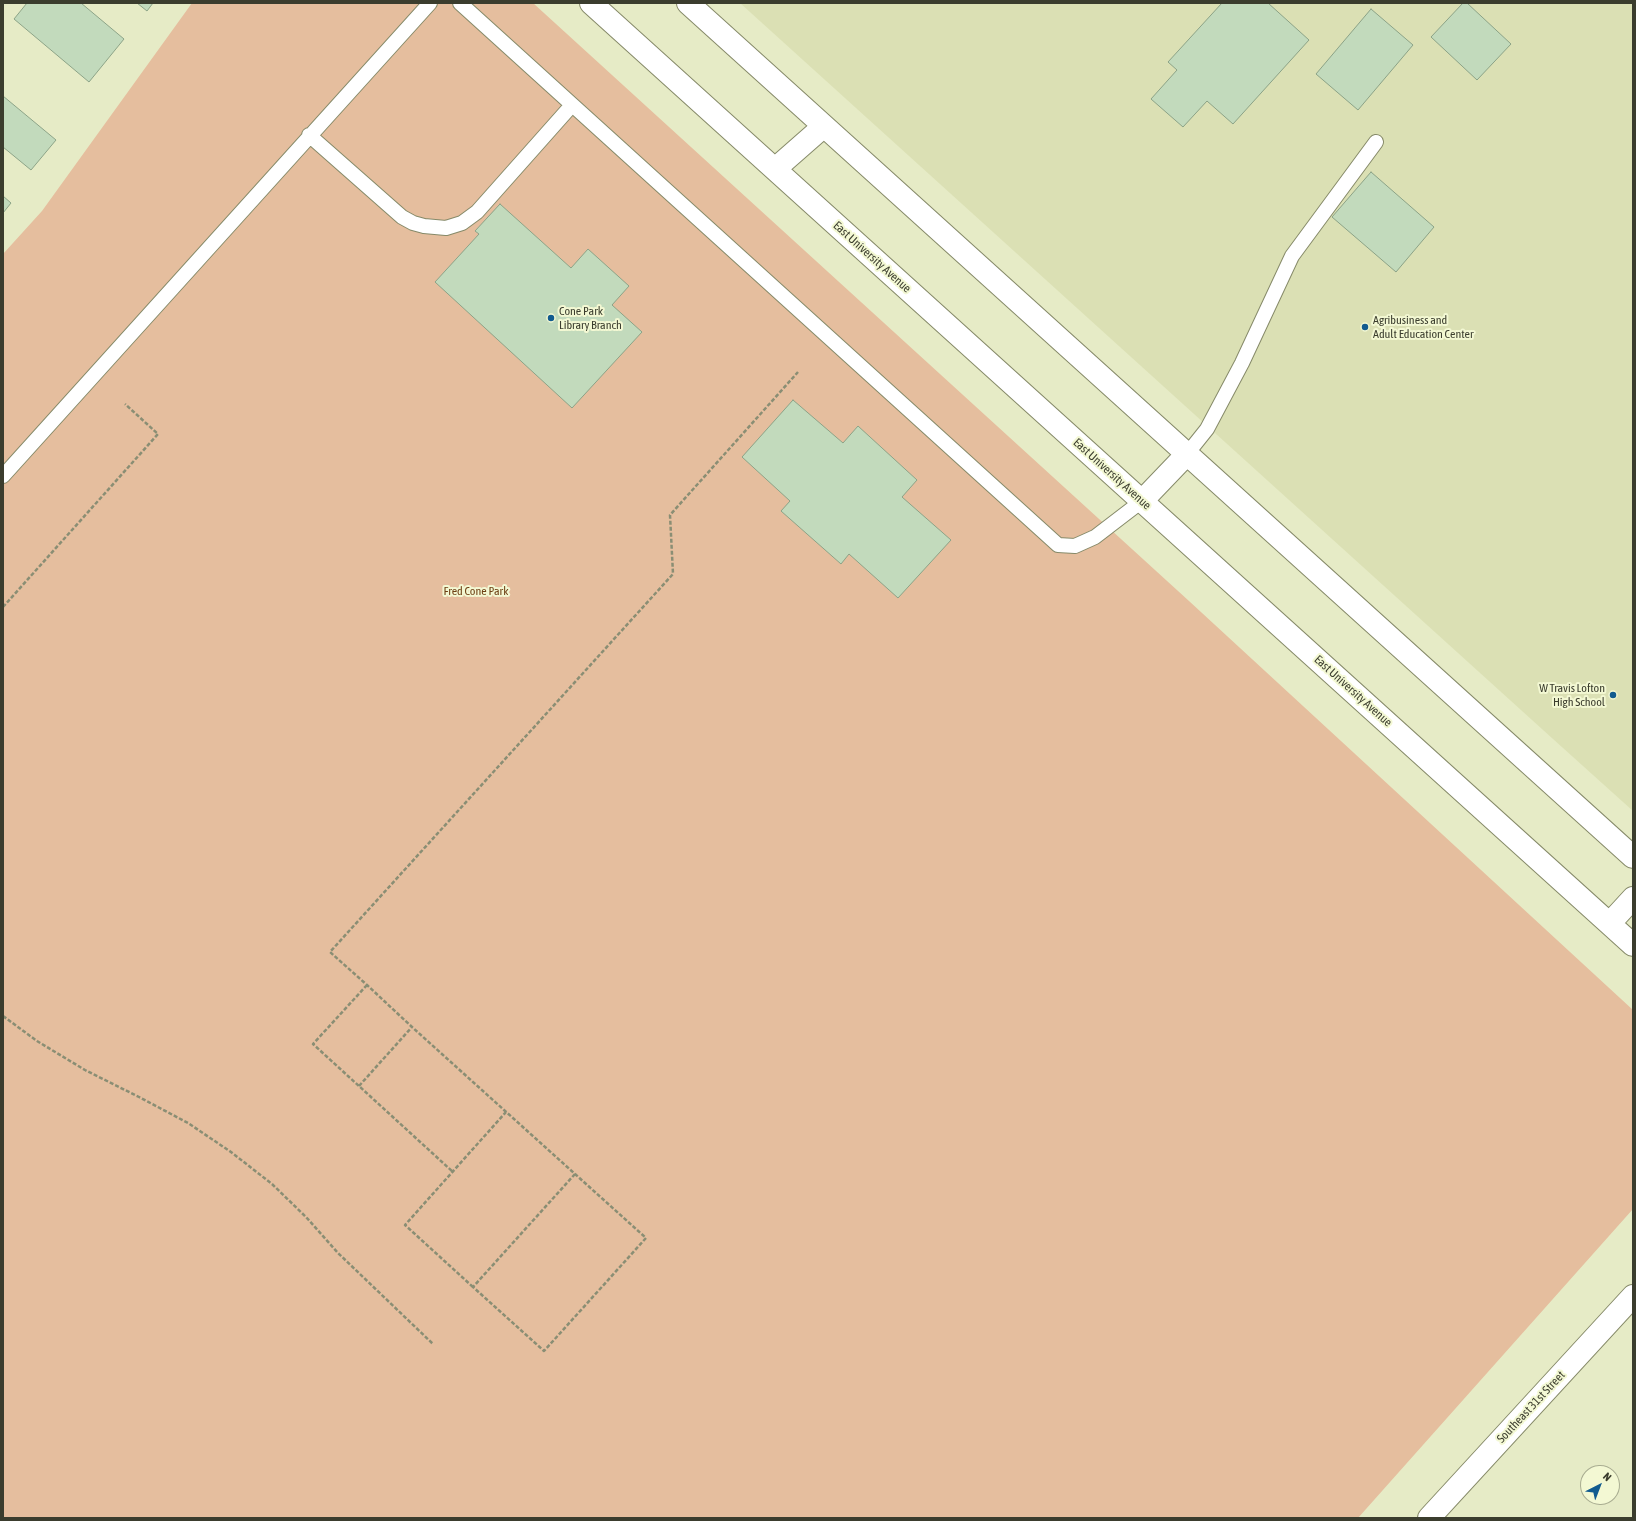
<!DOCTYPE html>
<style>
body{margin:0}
#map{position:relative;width:1636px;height:1521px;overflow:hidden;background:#e6ebc6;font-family:"Asap Condensed",sans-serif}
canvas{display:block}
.frame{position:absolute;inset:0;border:4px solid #3b3d2e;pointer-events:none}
.north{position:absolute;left:1580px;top:1465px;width:40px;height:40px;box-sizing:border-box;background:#f3f8d3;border:1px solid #a9ad91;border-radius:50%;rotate:42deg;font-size:11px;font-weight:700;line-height:16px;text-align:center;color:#3b3d2e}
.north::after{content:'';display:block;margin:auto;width:14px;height:18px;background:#115b8f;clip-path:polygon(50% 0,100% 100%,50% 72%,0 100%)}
</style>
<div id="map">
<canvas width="1636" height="1521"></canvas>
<div class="frame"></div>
<div class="north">N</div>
</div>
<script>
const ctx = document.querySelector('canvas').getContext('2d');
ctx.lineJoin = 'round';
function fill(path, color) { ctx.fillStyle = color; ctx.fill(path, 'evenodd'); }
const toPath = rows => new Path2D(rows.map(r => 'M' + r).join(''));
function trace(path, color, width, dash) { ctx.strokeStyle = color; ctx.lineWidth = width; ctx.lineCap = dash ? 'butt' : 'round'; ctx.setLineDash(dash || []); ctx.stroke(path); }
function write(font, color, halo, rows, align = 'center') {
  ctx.font = font + ' "Asap Condensed",sans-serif'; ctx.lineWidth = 4; ctx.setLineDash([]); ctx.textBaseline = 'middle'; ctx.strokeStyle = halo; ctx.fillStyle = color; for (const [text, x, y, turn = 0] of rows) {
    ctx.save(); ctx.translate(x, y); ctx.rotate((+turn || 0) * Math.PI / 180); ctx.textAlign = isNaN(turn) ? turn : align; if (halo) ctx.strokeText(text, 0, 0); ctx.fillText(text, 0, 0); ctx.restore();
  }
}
const built = toPath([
 [740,3,1633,3,1633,811,1553,739]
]);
const green = toPath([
 [192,3,533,3,1189,601,1633,1010,1633,1209,1358,1518,3,1518,3,254,42,211]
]);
const building = toPath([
 [27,3,81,3,124,39,89,82,14,19,27,3],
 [137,3,153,3,147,11,137,3],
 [1222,3,1268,3,1309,40,1233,124,1207,101,1183,127,1151,99,1177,70,1168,62,1222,3],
 [1463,3,1467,3,1511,44,1477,80,1431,37,1463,3],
 [1371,9,1413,45,1358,110,1316,74,1371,9],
 [3,96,56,140,31,170,3,147,3,96],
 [1371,172,1434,227,1396,272,1332,217,1371,172],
 [3,196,11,203,3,213,3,196],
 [500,204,571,268,588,249,629,286,612,305,642,332,572,408,435,282,479,234,475,231,500,204],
 [793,400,843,443,858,426,917,480,902,497,951,540,898,598,849,554,841,564,781,511,790,501,742,457,793,400]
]);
const path = toPath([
 [3,607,158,434,125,404],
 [367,985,313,1044,453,1172],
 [3,1016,37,1041,85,1070,139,1097,188,1123,231,1152,272,1184,306,1217,338,1253,433,1344],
 [359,1086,412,1027],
 [575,1174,473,1287,544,1351,646,1238,575,1174,412,1027,367,985,330,952,673,574,670,515,798,372],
 [473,1287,405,1225,506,1112]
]);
const service = toPath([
 [460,3,1058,545,1075,546,1095,537,1142,501],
 [309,135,402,217,413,223,424,226,446,228,462,223,477,212,572,105],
 [1187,454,1207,429,1242,363,1292,256,1376,142],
 [3,476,430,3]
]);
const minor = toPath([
 [1429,1518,1633,1296]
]);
const primary = toPath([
 [591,3,1633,945],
 [688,3,1633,857],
 [775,169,824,126],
 [1142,501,1187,454],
 [1610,923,1633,898]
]);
const markers = [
 [551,318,4,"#115b8f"],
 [1365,327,4,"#115b8f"],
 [1613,695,4,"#115b8f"]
];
const streetNames = [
 ["East University Avenue",872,257,42],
 ["East University Avenue",1112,474,42],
 ["East University Avenue",1353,691,42],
 ["Southeast 31st Street",1531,1407,-47]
];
const poiNames = [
 ["Cone Park",559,311],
 ["Library Branch",559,325],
 ["Agribusiness and",1373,320],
 ["Adult Education Center",1373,334],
 ["W Travis Lofton",1605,688,"right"],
 ["High School",1605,702,"right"]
];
const parkNames = [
 ["Fred Cone Park",476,591]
];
fill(built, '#dbe0b4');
fill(green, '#e5be9e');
fill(building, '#c2dabc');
trace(building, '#8ca387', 1);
trace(service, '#868a69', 16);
trace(minor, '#868a69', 24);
trace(primary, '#868a69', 24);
trace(path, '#8a8e74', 2.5, [4, 2]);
trace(service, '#fff', 14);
trace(minor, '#fff', 22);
trace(primary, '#fff', 22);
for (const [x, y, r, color] of markers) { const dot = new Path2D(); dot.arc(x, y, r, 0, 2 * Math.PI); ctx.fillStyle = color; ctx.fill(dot); trace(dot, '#f3f8d3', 1.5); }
write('12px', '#3b3d2e', '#f3f8d3', streetNames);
write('12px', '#3b3d2e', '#f3f8d3', poiNames, 'left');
write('12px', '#6d3f13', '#f3f8d3', parkNames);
</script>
